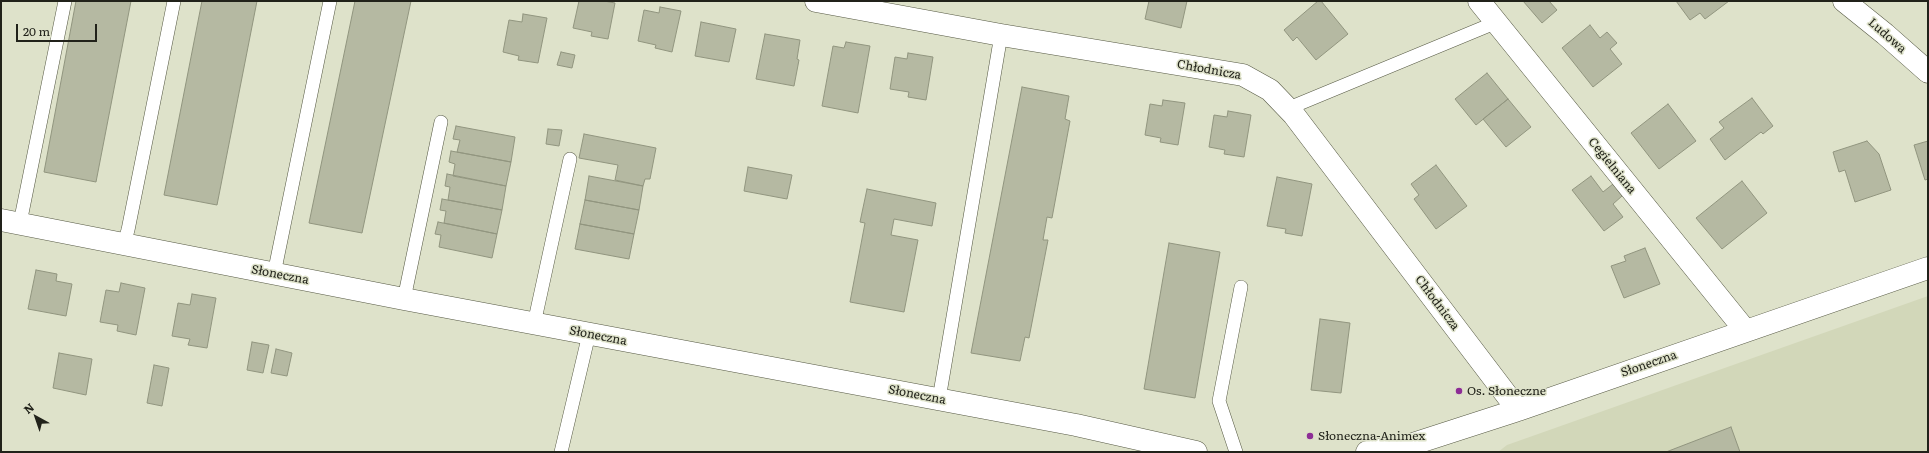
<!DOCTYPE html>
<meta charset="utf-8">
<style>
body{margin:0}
#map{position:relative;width:1929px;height:453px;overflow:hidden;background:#dee2ca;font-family:Literata,serif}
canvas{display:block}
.frame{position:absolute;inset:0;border:2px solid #21221a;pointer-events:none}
.north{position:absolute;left:16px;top:397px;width:40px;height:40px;-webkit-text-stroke:3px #dee2ca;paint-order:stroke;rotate:320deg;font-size:11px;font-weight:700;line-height:16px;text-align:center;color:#21221a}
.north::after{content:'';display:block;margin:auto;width:14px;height:18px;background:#21221a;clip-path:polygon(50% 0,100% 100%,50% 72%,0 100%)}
.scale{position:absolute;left:16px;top:24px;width:81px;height:18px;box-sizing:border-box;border:2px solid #21221a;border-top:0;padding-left:5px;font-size:12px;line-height:14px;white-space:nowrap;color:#21221a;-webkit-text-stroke:3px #dee2ca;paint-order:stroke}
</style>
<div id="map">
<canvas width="1929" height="453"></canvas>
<div class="frame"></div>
<div class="north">N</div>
<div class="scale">20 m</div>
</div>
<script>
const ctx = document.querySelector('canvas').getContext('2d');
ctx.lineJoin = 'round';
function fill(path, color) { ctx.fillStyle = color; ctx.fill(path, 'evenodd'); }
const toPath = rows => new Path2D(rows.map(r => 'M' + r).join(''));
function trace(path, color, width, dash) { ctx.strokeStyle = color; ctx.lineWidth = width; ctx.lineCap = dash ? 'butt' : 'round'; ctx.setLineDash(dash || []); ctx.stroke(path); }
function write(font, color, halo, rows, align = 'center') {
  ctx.font = font + ' Literata,serif'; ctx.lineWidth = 3; ctx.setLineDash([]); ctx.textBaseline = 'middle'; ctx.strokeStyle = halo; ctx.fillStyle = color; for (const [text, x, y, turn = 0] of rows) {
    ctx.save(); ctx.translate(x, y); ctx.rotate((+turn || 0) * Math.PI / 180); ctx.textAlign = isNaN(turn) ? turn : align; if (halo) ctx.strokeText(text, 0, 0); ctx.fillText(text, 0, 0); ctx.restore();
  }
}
const built = toPath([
 [1928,296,1928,452,1498,452,1507,445]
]);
const building = toPath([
 [76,1,131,1,96,182,44,172,76,1],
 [202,1,257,1,217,205,164,195,202,1],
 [355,1,411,1,362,233,309,223,355,1],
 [579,1,604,1,615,3,608,39,591,36,592,32,573,28,579,1],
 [1149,1,1187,1,1181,28,1145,19,1149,1],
 [1318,1,1321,1,1348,34,1316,60,1297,37,1293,41,1284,30,1318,1],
 [1523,1,1549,1,1557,10,1542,23,1523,1],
 [1676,1,1729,1,1705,19,1700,13,1690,20,1676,1],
 [660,7,681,11,672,52,655,48,656,45,638,41,644,10,659,13,660,7],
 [523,14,547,18,538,63,518,60,519,56,503,52,509,20,522,22,523,14],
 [701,22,736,29,729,62,695,56,701,22],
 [1590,25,1600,38,1607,32,1617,43,1610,49,1622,64,1593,87,1562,48,1590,25],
 [765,34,800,40,797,59,799,60,794,86,756,79,765,34],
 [846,42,870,46,858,113,822,106,833,46,844,48,846,42],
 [561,52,575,55,572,68,557,65,561,52],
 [908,53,933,57,926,100,908,97,909,92,890,89,895,57,907,59,908,53],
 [1487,73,1508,99,1476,125,1455,99,1487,73],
 [1022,87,1069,96,1065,119,1070,121,1052,218,1047,217,1043,240,1048,240,1029,338,1025,337,1020,361,971,353,1022,87],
 [1752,98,1773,126,1763,134,1761,132,1725,160,1710,139,1724,128,1719,122,1752,98],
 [1508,99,1531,127,1506,147,1483,119,1508,99],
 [1163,100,1185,103,1178,145,1160,142,1161,138,1145,135,1150,104,1162,106,1163,100],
 [1668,104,1696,141,1659,169,1631,133,1668,104],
 [1228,111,1251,115,1244,157,1224,154,1225,150,1209,147,1214,115,1227,117,1228,111],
 [456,126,515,137,511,162,457,152,460,140,453,139,456,126],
 [548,129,562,130,559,146,546,144,548,129],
 [584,134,656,148,650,179,645,179,643,186,615,180,618,165,579,158,584,134],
 [1867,141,1879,154,1891,190,1855,202,1845,170,1839,172,1833,152,1867,141],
 [1928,141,1928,179,1925,180,1914,145,1928,141],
 [451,151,511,162,506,186,453,176,455,164,449,162,451,151],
 [1436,165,1467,206,1436,229,1414,199,1419,195,1411,184,1436,165],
 [748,167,792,175,787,199,744,191,748,167],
 [447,174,506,186,502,210,448,200,450,187,445,186,447,174],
 [589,176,643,186,639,210,585,200,589,176],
 [1591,176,1603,192,1613,184,1622,196,1613,204,1623,217,1604,231,1572,190,1591,176],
 [1277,177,1312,184,1302,236,1285,233,1286,229,1267,226,1277,177],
 [1742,181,1767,213,1722,249,1696,218,1742,181],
 [867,189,936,203,932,226,894,219,891,235,918,240,904,312,850,302,865,223,860,222,867,189],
 [442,199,502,210,497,234,444,223,446,211,440,210,442,199],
 [585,200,639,210,634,234,580,224,585,200],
 [438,222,497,234,492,258,439,247,441,235,435,234,438,222],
 [580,224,634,234,629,259,575,249,580,224],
 [1169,243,1220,252,1195,398,1144,389,1169,243],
 [1645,248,1660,284,1624,298,1611,266,1626,261,1624,256,1645,248],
 [36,270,57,274,56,281,72,284,66,316,28,309,36,270],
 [121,283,145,288,136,335,117,331,118,325,100,322,106,290,119,292,121,283],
 [192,294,216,298,207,348,188,345,190,339,172,336,178,303,190,305,192,294],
 [1320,319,1350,323,1341,393,1311,390,1320,319],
 [252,342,269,345,263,373,247,370,252,342],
 [276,349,292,353,287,376,271,373,276,349],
 [59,353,92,359,86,395,53,388,59,353],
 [154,365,169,368,162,406,147,403,154,365],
 [1731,427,1740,452,1666,452,1731,427]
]);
const lane = toPath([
 [1289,108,1497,22],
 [20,223,65,1],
 [124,243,128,230,174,1],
 [274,274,330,1],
 [404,299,441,122],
 [534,324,570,159],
 [939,399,1001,35],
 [561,452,589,334],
 [1236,452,1219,401,1241,287]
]);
const street = toPath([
 [816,1,1001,35,1243,75,1270,90,1294,115,1518,410],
 [1479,1,1745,330],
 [1844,1,1885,34,1928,72],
 [1,220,404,299,1076,425,1196,452],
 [1367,452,1413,444,1518,410,1928,268]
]);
const markers = [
 [1459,391,4,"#8d2d96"],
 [1310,436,4,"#8d2d96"]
];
const streetNames = [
 ["Ludowa",1887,36,41],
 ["Chłodnicza",1209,70,10],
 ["Cegielniana",1612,166,51],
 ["Słoneczna",280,275,11],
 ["Chłodnicza",1437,303,53],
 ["Słoneczna",598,336,11],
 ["Słoneczna",1649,364,-19],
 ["Słoneczna",917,395,11]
];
const poiNames = [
 ["Os. Słoneczne",1467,391],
 ["Słoneczna-Animex",1318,436]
];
fill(built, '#d2d7b9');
fill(building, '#b5b9a2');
trace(building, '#91957f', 1);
trace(lane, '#565944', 14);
trace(street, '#565944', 23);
trace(lane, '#fff', 13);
trace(street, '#fff', 22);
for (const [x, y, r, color] of markers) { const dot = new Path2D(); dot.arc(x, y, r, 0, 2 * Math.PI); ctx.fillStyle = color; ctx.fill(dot); trace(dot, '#dee2ca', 1.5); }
write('12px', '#21221a', '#dee2ca', streetNames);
write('12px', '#21221a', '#dee2ca', poiNames, 'left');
</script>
